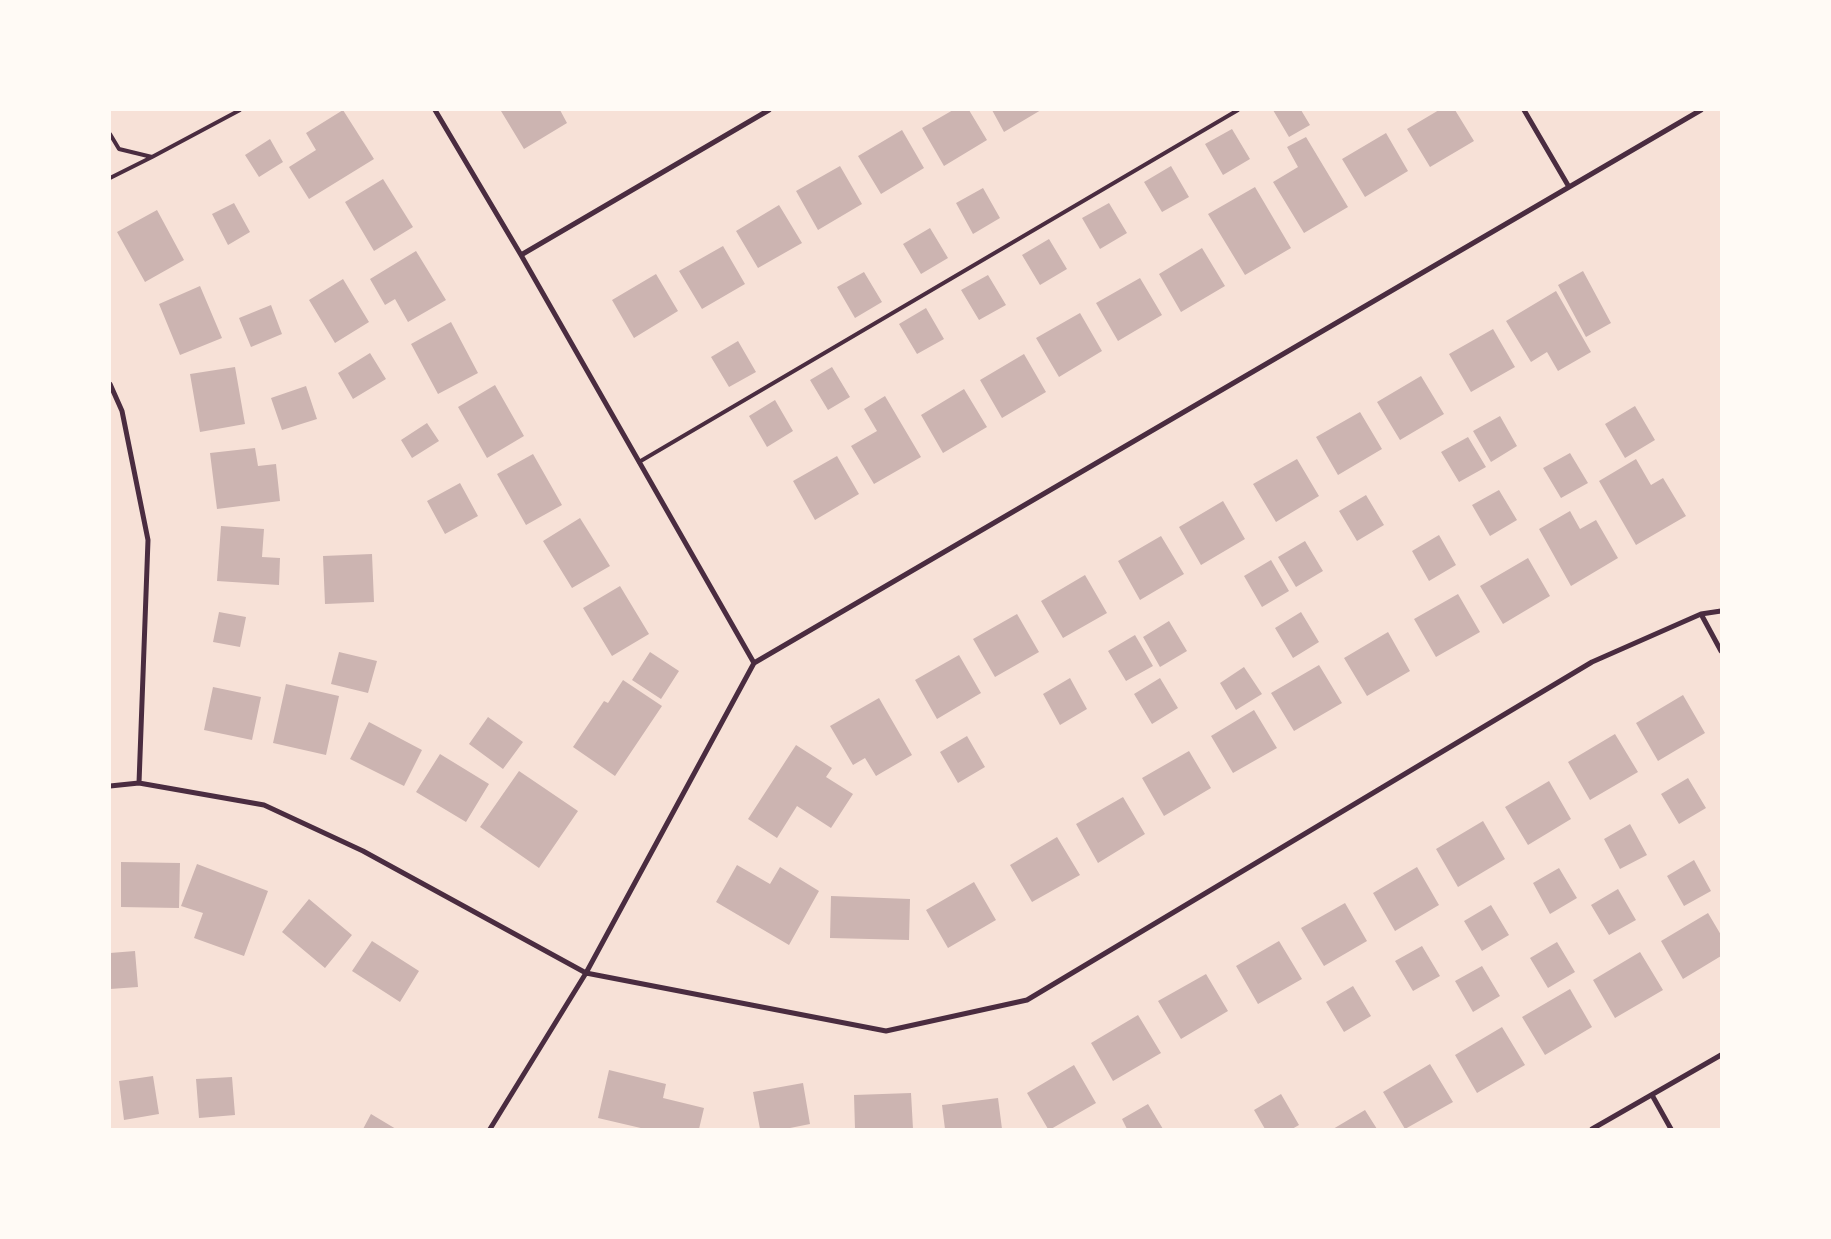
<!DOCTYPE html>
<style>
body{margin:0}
#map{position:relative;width:1831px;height:1239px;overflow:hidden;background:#f7e1d7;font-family:Raleway,sans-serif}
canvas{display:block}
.frame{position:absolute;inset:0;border:111px solid #fffaf5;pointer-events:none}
</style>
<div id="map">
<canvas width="1831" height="1239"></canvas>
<div class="frame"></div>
</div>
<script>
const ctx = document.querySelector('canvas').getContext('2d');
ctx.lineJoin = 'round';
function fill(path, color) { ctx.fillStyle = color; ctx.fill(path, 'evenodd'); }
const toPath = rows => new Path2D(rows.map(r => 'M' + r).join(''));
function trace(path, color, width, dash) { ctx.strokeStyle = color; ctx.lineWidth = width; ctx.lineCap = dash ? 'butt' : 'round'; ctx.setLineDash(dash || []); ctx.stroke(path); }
const building = toPath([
 [343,110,374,159,309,199,289,167,316,150,306,133],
 [503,110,560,110,567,123,524,149,501,111],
 [953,110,969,110,987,140,944,166,922,128],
 [992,110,1041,110,1004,132],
 [1273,110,1301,110,1310,125,1289,137],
 [1439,110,1455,110,1474,141,1430,167,1407,129],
 [1232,129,1250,159,1223,175,1205,144],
 [902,130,924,168,881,194,858,156],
 [1386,133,1408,171,1365,197,1342,159],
 [1306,137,1348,207,1304,233,1273,182,1298,167,1287,147],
 [270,139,283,162,259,177,245,155],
 [840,166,862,204,818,230,796,191],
 [1171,166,1189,197,1162,212,1144,182],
 [383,179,413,227,374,251,345,202],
 [1255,187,1291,248,1245,275,1208,214],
 [983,188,1000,218,973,234,956,203],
 [234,203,250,232,228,245,212,214],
 [1109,203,1127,233,1100,249,1082,218],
 [779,205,802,243,758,268,736,231],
 [157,210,184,260,145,282,117,232],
 [930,228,948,258,921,274,903,244],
 [1049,239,1067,269,1040,285,1022,255],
 [723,246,745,284,702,309,679,271],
 [1202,248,1225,286,1181,312,1159,274],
 [416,251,446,300,408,322,395,299,385,305,370,279],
 [1583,271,1611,323,1586,337,1558,285],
 [864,272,882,302,855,318,837,287],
 [656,274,678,311,634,338,612,300],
 [988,275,1006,305,979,320,961,290],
 [1140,278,1162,315,1118,341,1096,303],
 [343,279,369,322,335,343,309,300],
 [200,286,222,338,180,355,159,304],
 [1556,291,1591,352,1558,371,1547,352,1531,362,1506,321],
 [271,305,282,334,251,347,239,318],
 [926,308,944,339,917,354,899,324],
 [1080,313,1102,351,1059,377,1036,338],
 [451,322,478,373,438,394,411,344],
 [1493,329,1515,367,1471,392,1449,354],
 [738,341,756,372,729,387,711,357],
 [370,353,386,379,353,399,338,373],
 [1024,354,1046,392,1002,418,980,380],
 [235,367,245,424,200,432,190,374],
 [832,367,850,397,828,410,810,380],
 [1421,376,1444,414,1400,440,1377,402],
 [495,385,524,436,487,458,458,407],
 [306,386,317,419,282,430,271,398],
 [964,389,987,427,943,453,921,415],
 [885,396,921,457,874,484,851,446,877,431,864,409],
 [775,400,793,431,767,447,749,416],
 [1635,406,1655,440,1625,458,1605,424],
 [1360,412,1382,449,1338,475,1316,437],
 [1500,416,1517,446,1491,462,1473,431],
 [427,423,439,441,412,458,401,440],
 [1468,437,1486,467,1459,482,1441,452],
 [255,448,258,466,276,464,280,501,217,509,210,453],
 [1570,453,1588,483,1561,498,1543,468],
 [533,454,562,505,526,525,497,474],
 [837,456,859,494,815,520,793,481],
 [1297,459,1319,496,1276,522,1253,484],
 [1636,459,1651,485,1663,478,1686,516,1636,545,1599,481],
 [460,483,478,516,445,534,427,501],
 [1499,490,1517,520,1490,536,1472,505],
 [1366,495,1384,525,1357,541,1339,511],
 [1223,501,1245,539,1201,565,1179,527],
 [1570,511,1580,529,1596,520,1618,558,1571,586,1539,529],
 [580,518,610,566,572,588,543,541],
 [221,526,264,529,262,557,280,558,279,585,217,581],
 [1439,535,1456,565,1429,581,1412,551],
 [1161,536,1184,574,1140,600,1118,561],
 [1305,541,1323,571,1296,587,1278,557],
 [372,554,374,602,325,604,323,556],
 [1528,558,1550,596,1503,624,1480,586],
 [1271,560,1289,591,1262,607,1244,576],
 [1085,575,1107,613,1063,638,1041,601],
 [620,586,649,634,612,656,583,608],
 [1458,594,1480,632,1436,657,1414,619],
 [219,612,246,617,240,647,213,642],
 [1301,612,1319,642,1293,658,1275,628],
 [1017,614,1039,652,995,677,973,639],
 [1169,621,1187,651,1160,667,1143,637],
 [1388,632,1410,671,1367,696,1344,658],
 [1135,635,1153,666,1126,681,1108,651],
 [339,652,377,661,368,693,331,684],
 [650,652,679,671,661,699,632,680],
 [959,655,981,693,937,719,915,680],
 [1319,665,1342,703,1294,731,1271,693],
 [1244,667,1262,694,1236,710,1220,683],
 [1070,678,1087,709,1060,725,1043,694],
 [1160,678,1178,708,1152,724,1134,694],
 [623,680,662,706,615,776,573,747,604,701,608,703],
 [286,684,339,696,326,755,273,743],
 [213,687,261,697,252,740,204,730],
 [1683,695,1705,733,1658,761,1636,723],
 [879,698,912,755,876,776,865,758,853,765,830,726],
 [1254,710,1277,748,1233,773,1211,736],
 [488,717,523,742,503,769,469,744],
 [369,722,422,750,404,786,350,759],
 [1615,734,1638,772,1590,800,1568,762],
 [967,736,985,767,958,783,940,752],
 [796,745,832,768,826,777,853,794,831,828,797,806,777,838,748,819],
 [1189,751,1211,788,1164,816,1142,778],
 [440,754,489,784,466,822,416,792],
 [519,771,578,811,539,868,480,827],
 [1688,778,1706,808,1679,824,1661,794],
 [1549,781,1571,819,1528,845,1505,807],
 [1123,797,1145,834,1098,863,1076,824],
 [1483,821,1505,859,1458,887,1436,849],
 [1630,824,1647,855,1620,869,1604,839],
 [1057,837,1080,875,1032,902,1010,865],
 [1694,860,1711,891,1684,906,1667,876],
 [121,862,180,863,179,908,121,907],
 [197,864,268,891,244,956,194,938,203,913,181,906],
 [737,865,770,884,780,867,819,891,789,945,716,902],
 [1417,867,1439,905,1395,931,1373,893],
 [1559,868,1577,898,1550,914,1533,883],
 [974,882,996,920,948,948,926,910],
 [1618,889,1636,920,1609,935,1591,905],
 [831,896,910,899,909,940,830,938],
 [309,899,352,935,325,968,282,932],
 [1345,903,1367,941,1324,966,1301,928],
 [1491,905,1509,935,1482,951,1464,921],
 [1708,913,1721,935,1721,956,1683,979,1661,941],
 [372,941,419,971,400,1002,352,971],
 [1279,941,1302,979,1258,1004,1236,966],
 [1557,942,1575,972,1548,988,1530,958],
 [1422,946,1440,976,1413,991,1395,961],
 [135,951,138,987,110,989,110,953],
 [1640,952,1663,990,1615,1018,1593,980],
 [1482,966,1500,996,1473,1012,1455,981],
 [1206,974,1228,1011,1181,1039,1158,1001],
 [1353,986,1371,1016,1344,1032,1326,1002],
 [1570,989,1592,1027,1545,1055,1522,1017],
 [1138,1015,1161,1053,1113,1081,1091,1043],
 [1502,1027,1525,1065,1477,1093,1455,1055],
 [1430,1064,1453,1102,1405,1129,1383,1092],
 [1074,1065,1096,1103,1051,1129,1048,1129,1027,1093],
 [609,1070,666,1084,663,1098,704,1108,699,1129,645,1129,598,1118],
 [153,1076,159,1114,124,1120,119,1081],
 [232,1077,235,1115,199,1118,196,1079],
 [803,1083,810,1124,785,1129,760,1129,753,1092],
 [911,1093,913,1129,855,1129,854,1095],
 [1281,1094,1299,1125,1292,1129,1265,1129,1254,1110],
 [998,1098,1002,1129,945,1129,942,1105],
 [1148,1104,1163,1129,1127,1129,1122,1119],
 [1365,1110,1377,1129,1333,1129],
 [371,1114,396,1129,363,1129]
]);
const service = toPath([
 [110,134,119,149,152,157,240,110],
 [110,178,152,157],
 [639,462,1238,110]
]);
const minor = toPath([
 [435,110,521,255,754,663],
 [1524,110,1569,187],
 [521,255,769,110],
 [110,384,122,411,148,540,139,783],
 [1701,614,1721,651],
 [110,786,139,783,264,805,363,851,586,973,886,1031,1027,1000,1592,662,1701,614,1721,611],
 [1652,1095,1671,1129],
 [490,1129,586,973,754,663,1701,110],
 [1592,1129,1721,1055]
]);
fill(building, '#ccb4b1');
trace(service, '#4a2c40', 4);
trace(minor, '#4a2c40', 5);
</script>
